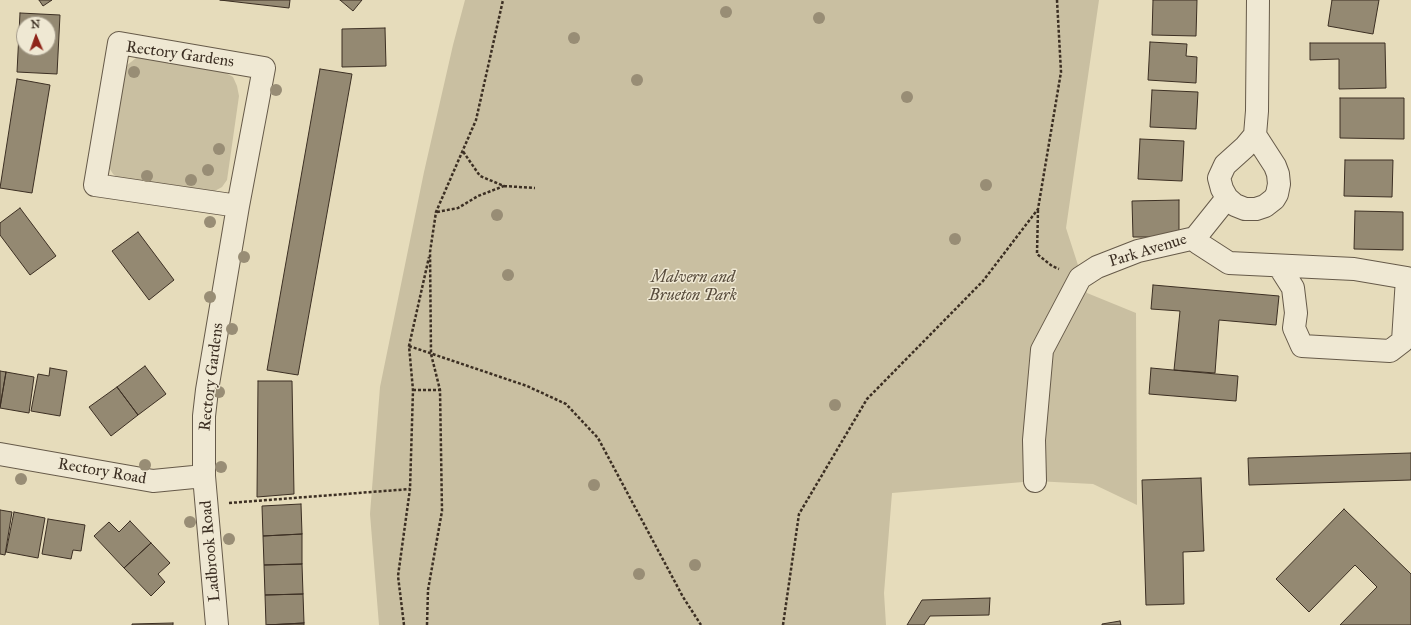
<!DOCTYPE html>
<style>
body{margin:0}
#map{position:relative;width:1411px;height:625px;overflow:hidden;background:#e6dcbb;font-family:"IM FELL Great Primer",serif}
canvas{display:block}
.north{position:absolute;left:16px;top:16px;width:40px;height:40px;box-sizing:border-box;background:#efe8d3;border:1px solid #a79e8d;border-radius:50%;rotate:358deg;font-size:11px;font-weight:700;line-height:16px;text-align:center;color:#3c2f23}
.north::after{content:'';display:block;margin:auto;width:14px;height:18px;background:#8f2418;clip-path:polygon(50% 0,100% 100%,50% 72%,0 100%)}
</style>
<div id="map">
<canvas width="1411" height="625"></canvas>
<div class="north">N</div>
</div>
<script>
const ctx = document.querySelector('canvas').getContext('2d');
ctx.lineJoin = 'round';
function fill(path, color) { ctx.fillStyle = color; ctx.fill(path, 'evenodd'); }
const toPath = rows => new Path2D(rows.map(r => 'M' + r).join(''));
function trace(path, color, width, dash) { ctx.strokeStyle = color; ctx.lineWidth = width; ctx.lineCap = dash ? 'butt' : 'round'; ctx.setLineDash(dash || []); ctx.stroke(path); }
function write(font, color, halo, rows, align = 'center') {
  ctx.font = font + ' "IM FELL Great Primer",serif'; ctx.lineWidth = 3; ctx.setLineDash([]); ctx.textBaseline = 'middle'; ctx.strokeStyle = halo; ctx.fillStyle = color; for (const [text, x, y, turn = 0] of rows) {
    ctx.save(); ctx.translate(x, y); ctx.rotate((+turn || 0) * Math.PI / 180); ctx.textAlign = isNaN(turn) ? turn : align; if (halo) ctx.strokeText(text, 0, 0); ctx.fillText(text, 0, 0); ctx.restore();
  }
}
const green = toPath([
 [465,0,1099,0,1066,228,1087,293,1136,313,1137,505,1093,484,1035,481,892,493,884,593,886,625,379,625,370,514,380,387,424,172,453,45],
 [136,58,148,58,226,73,233,77,237,86,239,96,227,180,222,187,213,192,122,182,113,174,108,166,121,70]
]);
const building = toPath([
 [39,0,52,0,43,6,39,0],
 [220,0,290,0,289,8,220,0],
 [340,0,362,0,353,11,340,0],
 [1153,0,1197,0,1196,36,1152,35,1153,0],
 [1332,0,1379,0,1373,34,1328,26,1332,0],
 [20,13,60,15,57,74,17,72,20,13],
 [24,24,48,24,48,48,24,48,24,24],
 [385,28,386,66,342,67,342,29,385,28],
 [1150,42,1187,44,1186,56,1197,57,1196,83,1148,80,1150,42],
 [1310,43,1385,43,1386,88,1339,89,1339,59,1310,60,1310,43],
 [320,69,352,74,298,375,267,370,320,69],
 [17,79,50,85,32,193,0,188,17,79],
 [1152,90,1198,92,1196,129,1150,127,1152,90],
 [1340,98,1404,98,1404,139,1340,138,1340,98],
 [1140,139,1184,141,1182,181,1138,179,1140,139],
 [1345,160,1393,160,1392,197,1344,196,1345,160],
 [1179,200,1179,237,1133,237,1132,201,1179,200],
 [20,208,56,256,30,275,0,235,0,223,20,208],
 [1355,211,1403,212,1403,250,1354,249,1355,211],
 [138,232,174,280,149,300,112,251,138,232],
 [1153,285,1279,296,1276,325,1219,320,1215,373,1174,370,1180,311,1151,309,1153,285],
 [145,366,166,394,138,415,117,387,145,366],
 [50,368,67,371,60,416,31,411,38,374,49,376,50,368],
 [1151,368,1238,376,1236,401,1149,394,1151,368],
 [0,371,6,372,0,407,0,371],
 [6,372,34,377,29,413,0,408,6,372],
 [258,381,292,381,294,494,257,497,258,381],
 [117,387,138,415,111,436,89,407,117,387],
 [1411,453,1411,480,1249,485,1248,458,1411,453],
 [1201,478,1204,551,1183,552,1184,604,1146,605,1142,480,1201,478],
 [301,504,302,534,263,536,262,506,301,504],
 [1344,509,1411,574,1411,625,1340,625,1377,587,1355,565,1309,612,1276,579,1344,509],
 [0,510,12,512,5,555,0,554,0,510],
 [14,512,45,518,38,558,6,552,14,512],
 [48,519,85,525,81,551,73,550,71,559,42,554,48,519],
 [130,521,151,543,124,568,94,536,109,522,119,532,130,521],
 [302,534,302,564,264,565,263,536,302,534],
 [151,543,170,563,158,574,165,582,151,596,124,568,151,543],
 [302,564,303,594,265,595,264,565,302,564],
 [303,594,304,623,266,625,265,595,303,594],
 [990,598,989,615,930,616,924,625,907,625,922,600,990,598],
 [1120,621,1121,625,1102,625,1102,624,1120,621],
 [173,623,173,625,132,625,132,624,173,623],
 [304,623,304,625,267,625,304,623]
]);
const path = toPath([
 [504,186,535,188],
 [1038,210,1037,254,1052,266,1059,269],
 [437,212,458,208,478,196,504,186,480,176,462,150],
 [409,346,527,386,566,404,598,438,683,597,701,625],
 [413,390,440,390],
 [229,503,410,489],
 [404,625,398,576,410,489,413,390,409,346,429,257],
 [427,625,428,590,442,511,440,390,431,354,430,252,436,212,476,120,503,0],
 [783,625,799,514,867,399,983,281,1038,209,1061,72,1057,0]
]);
const minor = toPath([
 [1255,135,1275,166,1278,174,1279,184,1277,194,1274,199,1265,206,1256,209,1245,209,1235,205,1227,198,1222,189,1219,178,1225,165,1245,147,1255,135],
 [1255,135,1257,111,1258,0],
 [1195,238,1198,243,1229,263,1354,269,1407,278,1403,341,1390,351,1302,346,1294,328,1296,313,1293,288,1279,266],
 [0,454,153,481,204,476],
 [1035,481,1034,440,1042,350,1080,278,1097,267,1138,251,1195,238,1227,198],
 [217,625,204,476,204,416,207,390,238,206,95,185,119,43,264,68,238,206]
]);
const trees = [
 [726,12],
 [819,18],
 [574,38],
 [134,72],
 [637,80],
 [276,90],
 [907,97],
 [219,149],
 [208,170],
 [147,176],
 [191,180],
 [986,185],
 [497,215],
 [210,222],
 [955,239],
 [244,257],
 [508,275],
 [210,297],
 [232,329],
 [219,392],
 [835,405],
 [145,465],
 [221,467],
 [21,479],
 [594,485],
 [190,522],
 [229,539],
 [695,565],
 [639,574]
];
const streetNames = [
 ["Rectory Gardens",180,55,8],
 ["Park Avenue",1148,251,-17],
 ["Rectory Gardens",212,377,-83],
 ["Rectory Road",102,472,10],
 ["Ladbrook Road",211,551,-95]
];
const parkNames = [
 ["Malvern and",693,278],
 ["Brueton Park",693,296]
];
fill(green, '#c9bfa1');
fill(building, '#948972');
trace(building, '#3c2f23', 1);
trace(minor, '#665a49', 24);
trace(path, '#3c2f23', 2.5, [3, 2]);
trace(minor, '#efe8d3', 22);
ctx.fillStyle = '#988d75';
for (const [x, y] of trees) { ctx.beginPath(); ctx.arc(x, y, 6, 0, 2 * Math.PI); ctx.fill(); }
write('16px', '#3c2f23', '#efe8d3', streetNames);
write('italic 16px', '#584c3c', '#efe8d3', parkNames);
</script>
